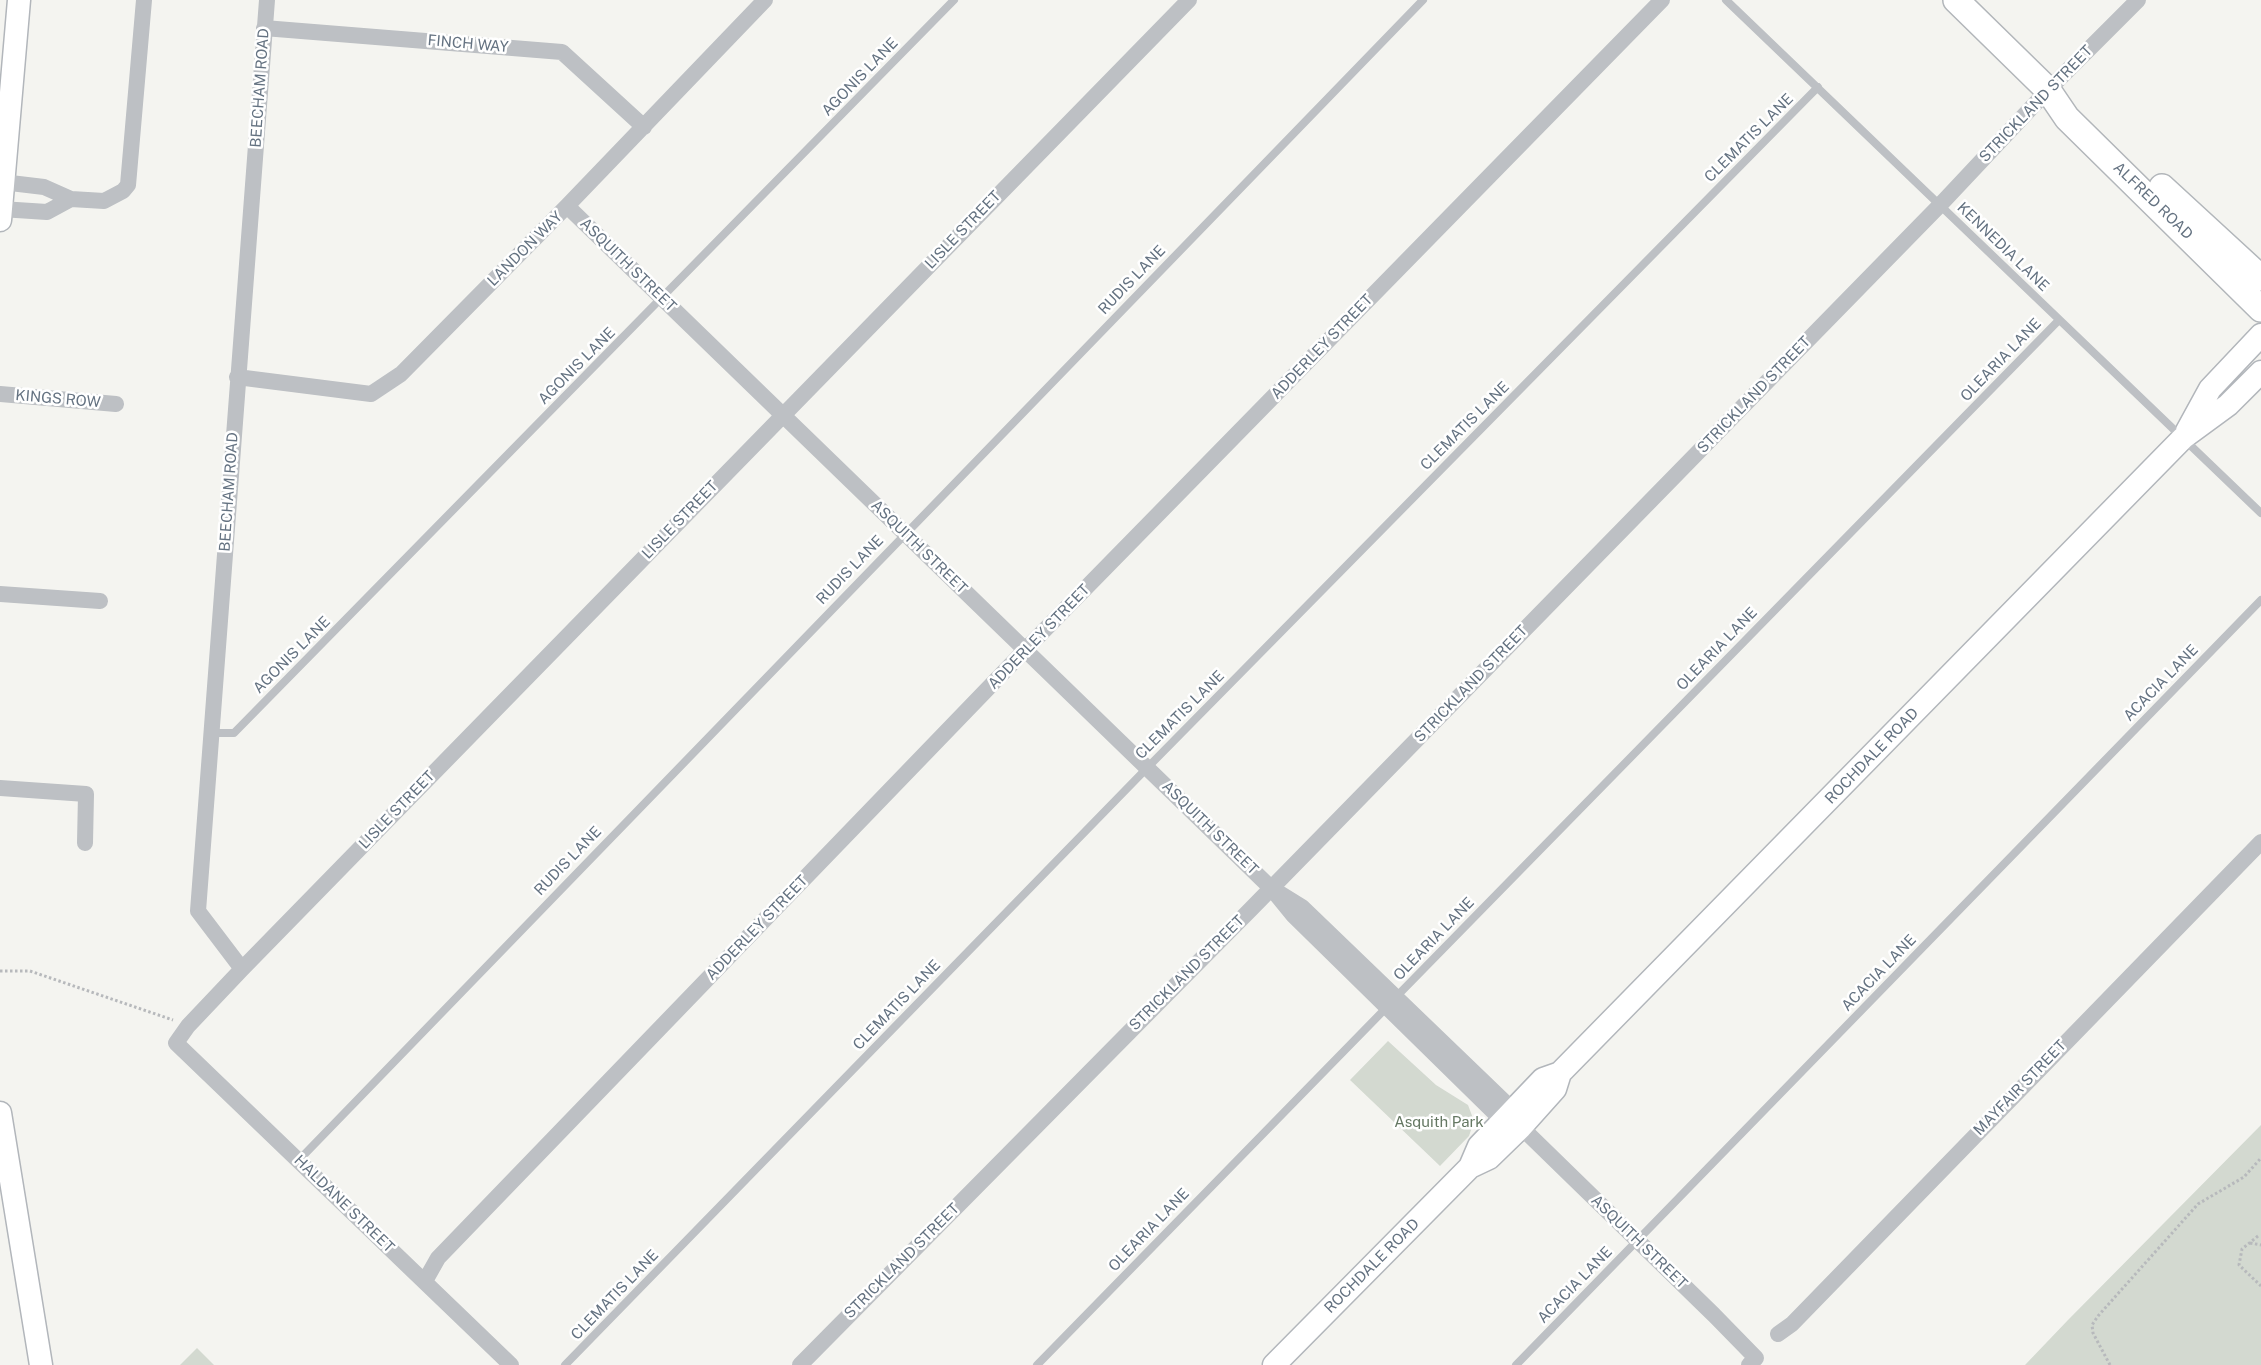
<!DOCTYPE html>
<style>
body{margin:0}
canvas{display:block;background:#f4f4f0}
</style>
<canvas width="2261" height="1365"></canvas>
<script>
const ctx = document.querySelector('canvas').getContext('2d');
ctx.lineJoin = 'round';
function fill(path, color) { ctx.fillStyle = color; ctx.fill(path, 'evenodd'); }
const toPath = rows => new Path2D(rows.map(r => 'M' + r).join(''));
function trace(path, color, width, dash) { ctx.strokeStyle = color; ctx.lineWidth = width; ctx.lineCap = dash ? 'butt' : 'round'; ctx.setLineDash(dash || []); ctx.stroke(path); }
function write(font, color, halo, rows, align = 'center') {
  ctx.font = font + ' "Public Sans",sans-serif'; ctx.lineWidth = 5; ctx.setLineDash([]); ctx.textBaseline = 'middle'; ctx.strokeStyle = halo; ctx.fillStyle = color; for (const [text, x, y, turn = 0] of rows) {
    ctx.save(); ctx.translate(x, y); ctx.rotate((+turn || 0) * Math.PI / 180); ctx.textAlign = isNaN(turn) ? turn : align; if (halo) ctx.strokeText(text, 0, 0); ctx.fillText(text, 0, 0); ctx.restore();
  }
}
const green = toPath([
 [1388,1041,1436,1085,1468,1105,1474,1121,1469,1136,1440,1166,1350,1080],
 [2261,1125,2261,1365,2025,1365,2068,1320],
 [197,1348,214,1365,180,1365]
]);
const path = toPath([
 [0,971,30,971,173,1020],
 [2258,1236,2242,1249,2239,1265,2261,1286],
 [2250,1243,2261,1245],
 [2110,1365,2093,1333,2092,1325,2098,1316,2198,1204,2244,1177,2261,1158]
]);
const lane = toPath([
 [1726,0,2261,513],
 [211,733,234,733,954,0],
 [1395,998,2059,320],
 [298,1161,1423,0],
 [565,1365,1148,767,1818,87],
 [1037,1365,1387,1007],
 [1516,1365,2261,600]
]);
const street = toPath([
 [264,28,562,52,644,127],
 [2,182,44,187,71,199,104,201,123,191,128,185,144,0],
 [567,206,1271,888,1293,915,1503,1121,1511,1124],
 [1,209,47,212,71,199],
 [237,377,371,394,401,374,567,206,765,0],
 [0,394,116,404],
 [0,594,100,601],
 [0,788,86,794,85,843],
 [1281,894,1302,907,1513,1110,1521,1127,1714,1315,1756,1358,1749,1365],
 [242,969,198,911,267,0],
 [425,1281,438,1258,1026,649,1662,0],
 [1778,1334,1792,1324,2261,842],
 [511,1365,176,1043,188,1026,242,969,1189,0],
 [800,1365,1251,909,1940,205,2048,90,2138,0]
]);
const secondary = toPath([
 [0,220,19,0],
 [2187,431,2210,389,2261,335],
 [0,1113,41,1365],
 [1470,1167,1479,1146,1543,1079,1560,1073,2183,438,2228,405,2261,372],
 [1274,1365,1470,1167,1489,1158,1521,1127,1555,1089,1560,1073]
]);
const primary = toPath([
 [1956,0,2048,90,2067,118,2261,309],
 [2162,187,2261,278]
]);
const streetNames = [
 ["FINCH WAY",468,44,5],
 ["AGONIS LANE",860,77,-46],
 ["BEECHAM ROAD",260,88,-86],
 ["STRICKLAND STREET",2036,104,-46],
 ["CLEMATIS LANE",1749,138,-45],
 ["ALFRED ROAD",2153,201,44],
 ["LISLE STREET",963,230,-46],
 ["KENNEDIA LANE",2003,247,44],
 ["LANDON WAY",525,249,-45],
 ["ASQUITH STREET",628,265,44],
 ["RUDIS LANE",1132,280,-46],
 ["ADDERLEY STREET",1322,347,-46],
 ["OLEARIA LANE",2001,360,-46],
 ["AGONIS LANE",577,366,-45],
 ["STRICKLAND STREET",1754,395,-46],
 ["KINGS ROW",58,399,5],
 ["CLEMATIS LANE",1465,426,-45],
 ["BEECHAM ROAD",229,492,-86],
 ["LISLE STREET",680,520,-46],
 ["ASQUITH STREET",919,547,44],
 ["RUDIS LANE",850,570,-46],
 ["ADDERLEY STREET",1039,637,-46],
 ["OLEARIA LANE",1717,649,-46],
 ["AGONIS LANE",292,655,-45],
 ["ACACIA LANE",2161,683,-46],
 ["STRICKLAND STREET",1471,684,-46],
 ["CLEMATIS LANE",1180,715,-45],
 ["ROCHDALE ROAD",1872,756,-46],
 ["LISLE STREET",397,810,-46],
 ["ASQUITH STREET",1210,828,44],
 ["RUDIS LANE",568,861,-46],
 ["ADDERLEY STREET",757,928,-46],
 ["OLEARIA LANE",1434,939,-46],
 ["STRICKLAND STREET",1187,973,-45],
 ["ACACIA LANE",1879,973,-46],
 ["CLEMATIS LANE",897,1005,-46],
 ["MAYFAIR STREET",2020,1088,-46],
 ["HALDANE STREET",344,1204,44],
 ["OLEARIA LANE",1149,1230,-46],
 ["ASQUITH STREET",1639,1242,44],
 ["STRICKLAND STREET",902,1261,-45],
 ["ROCHDALE ROAD",1372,1266,-45],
 ["ACACIA LANE",1575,1285,-46],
 ["CLEMATIS LANE",615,1295,-46]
];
const parkNames = [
 ["Asquith Park",1439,1122]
];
fill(green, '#d3d9d0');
trace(secondary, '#b2b6bb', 25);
trace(primary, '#b2b6ba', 28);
trace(path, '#b7b9bc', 3, [2.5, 2.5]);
trace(lane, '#bdc0c4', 8);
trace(street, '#bdc0c4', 16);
trace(secondary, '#fff', 22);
trace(primary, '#fff', 25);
write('15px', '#647281', '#fff', streetNames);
write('15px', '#657863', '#fff', parkNames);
</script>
